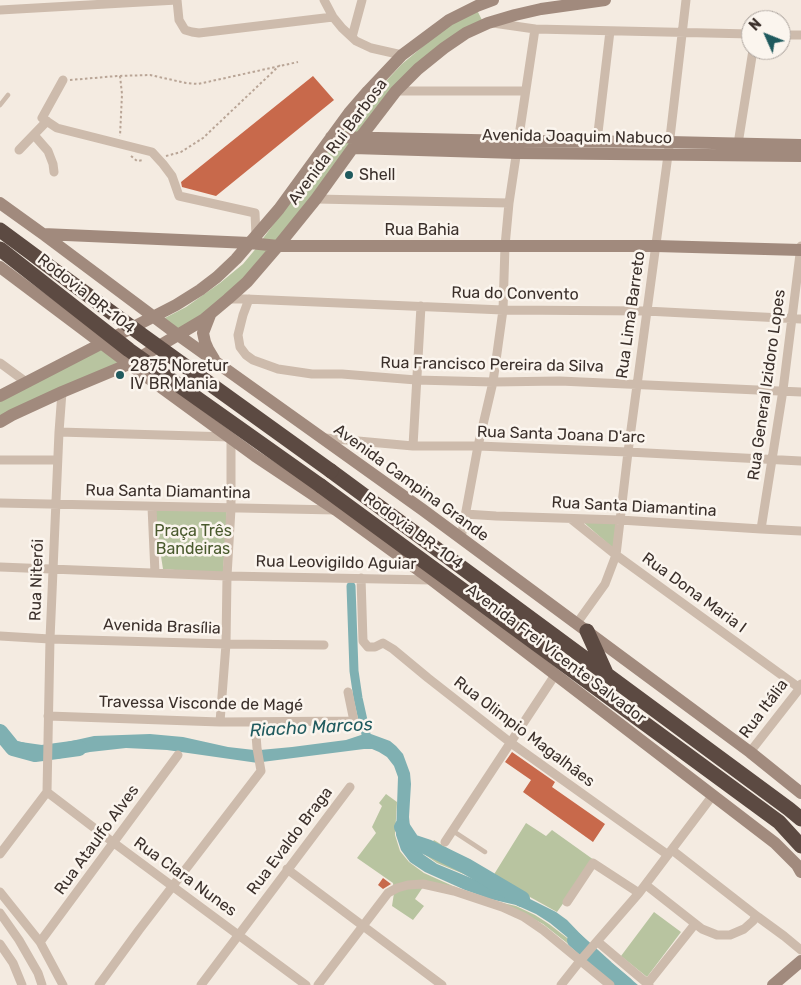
<!DOCTYPE html>
<meta charset="utf-8">
<style>
body{margin:0}
#map{position:relative;width:801px;height:985px;overflow:hidden;background:#f4ebe1;font-family:Rubik,sans-serif}
canvas{display:block}
.north{position:absolute;left:741px;top:10px;width:50px;height:50px;box-sizing:border-box;background:#fbf5ee;border:1px solid #aea6a0;border-radius:50%;rotate:314deg;font-size:14px;font-weight:700;line-height:20px;text-align:center;color:#3b302b}
.north::after{content:'';display:block;margin:auto;width:18px;height:22px;background:#1f5a5e;clip-path:polygon(50% 0,100% 100%,50% 72%,0 100%)}
</style>
<div id="map">
<canvas width="801" height="985"></canvas>
<div class="north">N</div>
</div>
<script>
const ctx = document.querySelector('canvas').getContext('2d');
ctx.lineJoin = 'round';
function fill(path, color) { ctx.fillStyle = color; ctx.fill(path, 'evenodd'); }
const toPath = rows => new Path2D(rows.map(r => 'M' + r).join(''));
function trace(path, color, width, dash) { ctx.strokeStyle = color; ctx.lineWidth = width; ctx.lineCap = dash ? 'butt' : 'round'; ctx.setLineDash(dash || []); ctx.stroke(path); }
function write(font, color, halo, rows, align = 'center') {
  ctx.font = font + ' Rubik,sans-serif'; ctx.lineWidth = 5; ctx.setLineDash([]); ctx.textBaseline = 'middle'; ctx.strokeStyle = halo; ctx.fillStyle = color; for (const [text, x, y, turn = 0] of rows) {
    ctx.save(); ctx.translate(x, y); ctx.rotate((+turn || 0) * Math.PI / 180); ctx.textAlign = isNaN(turn) ? turn : align; if (halo) ctx.strokeText(text, 0, 0); ctx.fillText(text, 0, 0); ctx.restore();
  }
}
const green = toPath([
 [477,10,483,22,451,40,359,135,343,134,372,96,402,64,446,27],
 [336,141,355,142,278,244,261,241],
 [258,246,274,248,244,283,179,333,161,320,186,307,220,283,243,264],
 [102,346,123,362,0,420,0,400],
 [227,508,223,574,163,569,154,511],
 [582,521,617,523,614,549],
 [386,794,397,802,395,835,400,851,409,862,424,873,464,891,490,900,516,906,535,915,549,924,584,951,581,954,543,924,524,914,427,881,415,899,424,906,413,920,392,906,394,893,393,883,357,858,376,833,372,827,382,806,379,803],
 [526,823,546,836,552,830,594,860,557,912,530,897,515,890,488,884,437,863,424,854,434,840,493,876],
 [654,912,681,932,647,977,621,956]
]);
const water = toPath([
 [0,726,10,739,14,741,42,745,42,759,21,755,9,749,0,736],
 [150,734,183,737,228,747,254,750,258,763,167,750,126,748,90,752,57,759,58,744,94,736],
 [364,734,371,734,390,741,396,746,403,754,410,773,411,784,409,817,411,837,415,846,424,855,437,864,488,885,514,891,556,912,567,920,590,944,584,951,550,923,536,914,516,905,490,899,465,890,425,872,410,862,401,850,396,835,398,777,394,766,387,757,379,752,372,749,364,749,262,762,260,750,292,747,346,740],
 [602,955,638,985,617,985,592,966]
]);
const canal = toPath([
 [351,586,354,671,358,698,368,743]
]);
const river = toPath([
 [0,732,13,748,35,754,79,748],
 [402,827,412,842,427,847,466,866,522,899],
 [575,940,606,968,626,985]
]);
const building = toPath([
 [313,76,334,100,216,196,182,187,181,182],
 [512,752,555,782,552,787,605,824,593,842,523,792,531,780,505,762],
 [383,878,391,884,383,889,378,885]
]);
const path = toPath([
 [120,76,122,94,120,136],
 [70,80,117,76,150,75,186,83,198,84,298,62],
 [131,156,137,161,144,160],
 [166,156,181,152,203,138,280,65]
]);
const lane = toPath([
 [0,105,8,95],
 [453,831,485,852]
]);
const street = toPath([
 [177,0,179,20,185,30,192,32,199,33,333,17],
 [324,0,333,17,342,28,356,41,371,48,402,55],
 [0,10,177,0],
 [493,23,535,29,751,34],
 [781,35,801,35],
 [352,37,362,0],
 [63,80,42,118,57,128,152,152,163,164,172,176,179,196,255,213,256,236],
 [396,91,525,91],
 [34,135,48,151,53,164,54,172],
 [597,141,610,31],
 [738,144,753,50],
 [19,150,47,121],
 [316,199,509,203],
 [228,299,246,299,503,310,646,311,801,319],
 [249,299,243,315,238,335,240,347,246,355,253,360,278,369,312,374,342,374,416,380,493,382,560,381,801,392],
 [0,363,26,382],
 [59,432,230,437],
 [325,438,413,446,478,446,628,452,801,461],
 [413,446,421,306],
 [0,460,57,460],
 [0,503,336,510],
 [152,507,155,573],
 [465,514,496,516,620,520,761,529,801,531],
 [571,519,616,555,801,689],
 [761,529,783,390,801,246],
 [461,538,478,446,493,382,503,310,505,246,509,203,535,29],
 [0,567,227,576,432,580],
 [361,578,363,641,368,647,375,647,383,643,393,649,428,678,511,743,668,855],
 [577,623,605,584,616,555,628,452,668,155,686,0],
 [0,636,50,639,226,644,324,645],
 [48,716,220,722,354,721,348,692],
 [220,722,226,644,227,576,231,509,231,438],
 [750,752,800,688,801,684],
 [47,792,114,843,306,985],
 [445,842,555,675],
 [672,850,758,917,784,936,801,950],
 [0,854,47,792,50,639,59,432,62,392],
 [287,869,442,985],
 [646,885,702,929,717,935,730,935,744,929,753,921,756,916],
 [0,892,40,942,63,985],
 [567,902,593,863,639,893],
 [0,913,19,940,38,973,42,985],
 [40,942,178,755],
 [598,942,649,985],
 [0,944,13,963,22,985],
 [648,983,695,924],
 [99,985,139,930,261,771,257,748,255,722],
 [201,985,350,787],
 [318,985,388,893,397,888,408,885,423,884,454,891,502,907,524,917,543,930,610,985],
 [561,985,580,961,639,893,713,795]
]);
const secondary = toPath([
 [331,137,517,141,669,142,801,145],
 [353,148,516,153,801,156],
 [0,203,43,234,178,335,423,510,750,752,801,793],
 [43,234,250,243,278,246,656,246,801,250],
 [0,267,129,364,255,456,336,510,432,580,775,843,797,865,801,872],
 [210,315,203,333,205,342,208,349,214,359],
 [0,396,176,305,200,290,217,277,236,259,279,209,349,113,368,91,402,55,449,20,477,6,493,0],
 [0,422,12,415,62,392,129,364,203,320,228,299,247,282,278,246,316,199,360,138,396,91,418,69,444,48,466,33,488,23,515,15,541,9,605,0],
 [773,985,801,961]
]);
const highway = toPath([
 [331,471,789,809,801,819],
 [321,486,779,822,801,846],
 [587,631,606,673]
]);
const highwayBridge = toPath([
 [0,230,142,335,331,471],
 [0,249,129,350,321,486]
]);
const markers = [
 [349,175,5,"#1f5a5e"],
 [120,375,5,"#1f5a5e"]
];
const streetNames = [
 ["Avenida Joaquim Nabuco",577,137,1],
 ["Avenida Rui Barbosa",338,142,-53],
 ["Rua Bahia",422,230],
 ["Rodovia BR-104",86,294,38],
 ["Rua do Convento",515,294,1],
 ["Rua Lima Barreto",631,315,-82],
 ["Rua Francisco Pereira da Silva",492,365,1],
 ["Rua General Izidoro Lopes",767,385,-82],
 ["Rua Santa Joana D'arc",561,435,2],
 ["Avenida Campina Grande",411,483,36],
 ["Rua Santa Diamantina",168,492,1],
 ["Rua Santa Diamantina",634,507,3],
 ["Rodovia BR-104",413,531,36],
 ["Rua Leovigildo Aguiar",336,563,1],
 ["Rua Niterói",37,580,-88],
 ["Rua Dona Maria I",694,593,36],
 ["Avenida Brasília",162,627,2],
 ["Avenida Frei Vicente Salvador",556,654,37],
 ["Travessa Visconde de Magé",201,704,1],
 ["Rua Itália",764,709,-53],
 ["Rua Olimpio Magalhães",524,732,37],
 ["Rua Ataulfo Alves",97,840,-54],
 ["Rua Evaldo Braga",290,841,-53],
 ["Rua Clara Nunes",185,877,36]
];
const poiNames = [
 ["Shell",359,175],
 ["2875 Noretur",130,366],
 ["IV BR Mania",130,384]
];
const parkNames = [
 ["Praça Três",193,531],
 ["Bandeiras",193,549]
];
const waterNames = [
 ["Riacho Marcos",311,728,-3]
];
fill(green, '#b8c4a0');
fill(water, '#7fb0b2');
trace(canal, '#7fb0b2', 9);
trace(river, '#7fb0b2', 16);
fill(building, '#c8694b');
trace(path, '#b9a596', 2, [2.5, 2.5]);
trace(lane, '#cdbbac', 4.5);
trace(street, '#cdbbac', 9);
trace(secondary, '#a18a7d', 12);
trace(highway, '#5c4a42', 15);
trace(highwayBridge, '#5c4a42', 15);
for (const [x, y, r, color] of markers) { const dot = new Path2D(); dot.arc(x, y, r, 0, 2 * Math.PI); ctx.fillStyle = color; ctx.fill(dot); trace(dot, '#fbf5ee', 2); }
write('16px', '#3b302b', '#fbf5ee', streetNames);
write('16px', '#3b302b', '#fbf5ee', poiNames, 'left');
write('16px', '#4a5a2e', '#fbf5ee', parkNames);
write('italic 18px', '#1f5a5e', '#fbf5ee', waterNames);
</script>
